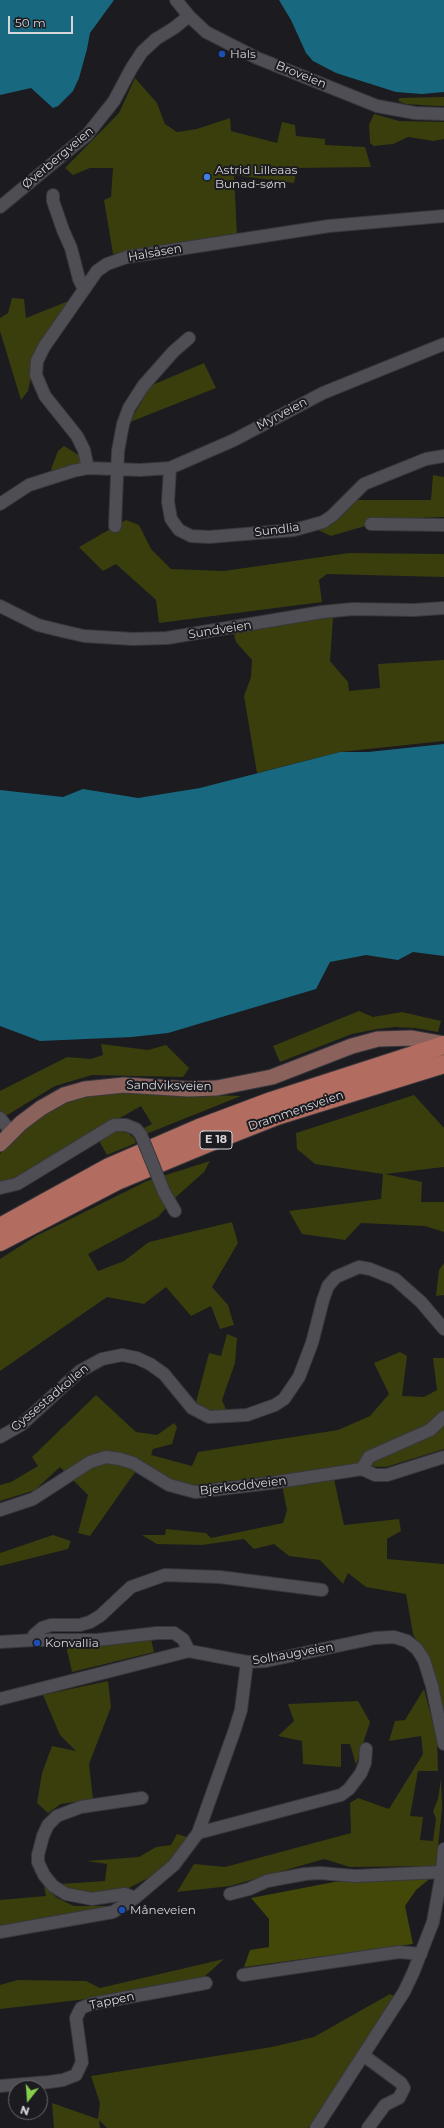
<!DOCTYPE html>
<meta charset="utf-8">
<style>
body{margin:0}
#map{position:relative;width:444px;height:2128px;overflow:hidden;background:#1b1b20;font-family:Montserrat,sans-serif}
canvas{display:block}
.north{position:absolute;left:8px;top:2080px;width:40px;height:40px;box-sizing:border-box;background:#1b1b20;border:1px solid #66666a;border-radius:50%;rotate:197deg;font-size:11px;font-weight:700;line-height:16px;text-align:center;color:#d6d6da}
.north::after{content:'';display:block;margin:auto;width:14px;height:18px;background:#86cf4b;clip-path:polygon(50% 0,100% 100%,50% 72%,0 100%)}
.scale{position:absolute;left:8px;top:16px;width:65px;height:18px;box-sizing:border-box;border:2px solid #d6d6da;border-top:0;padding-left:5px;font-size:12px;line-height:14px;white-space:nowrap;color:#d6d6da;-webkit-text-stroke:3px #1b1b20;paint-order:stroke}
</style>
<div id="map">
<canvas width="444" height="2128"></canvas>
<div class="north">N</div>
<div class="scale">50 m</div>
</div>
<script>
const ctx = document.querySelector('canvas').getContext('2d');
ctx.lineJoin = 'round';
function fill(path, color) { ctx.fillStyle = color; ctx.fill(path, 'evenodd'); }
const toPath = rows => new Path2D(rows.map(r => 'M' + r).join(''));
function trace(path, color, width, dash) { ctx.strokeStyle = color; ctx.lineWidth = width; ctx.lineCap = dash ? 'butt' : 'round'; ctx.setLineDash(dash || []); ctx.stroke(path); }
function write(font, color, halo, rows, align = 'center') {
  ctx.font = font + ' Montserrat,sans-serif'; ctx.lineWidth = 4; ctx.setLineDash([]); ctx.textBaseline = 'middle'; ctx.strokeStyle = halo; ctx.fillStyle = color; for (const [text, x, y, turn = 0] of rows) {
    ctx.save(); ctx.translate(x, y); ctx.rotate((+turn || 0) * Math.PI / 180); ctx.textAlign = isNaN(turn) ? turn : align; if (halo) ctx.strokeText(text, 0, 0); ctx.fillText(text, 0, 0); ctx.restore();
  }
}
const green = toPath([
 [135,78,157,103,165,124,177,132,197,129,230,118,231,131,277,143,282,122,295,125,296,136,325,139,325,145,365,147,371,167,297,168,294,183,234,175,237,235,113,254,104,200,111,197,113,168,90,168,73,175,65,168,119,113],
 [444,97,444,106,438,106,406,104,400,102,398,100,400,98],
 [374,114,399,121,444,122,444,139,434,141,408,137,393,144,374,146,370,143,369,125],
 [12,298,24,299,26,318,71,300,34,362,28,391,21,400,0,331,0,318,8,313],
 [204,363,216,388,130,422,150,386],
 [64,446,82,457,81,463,77,466,53,471,51,469,58,451],
 [433,475,444,477,444,517,389,519,331,536,318,530,331,525,345,513,355,500,431,500],
 [126,520,139,525,151,549,171,569,224,571,349,553,444,554,444,577,327,574,319,580,322,602,159,623,156,600,116,564,103,571,79,547],
 [333,618,330,661,348,682,349,691,380,688,378,664,444,660,444,741,340,752,257,773,244,696,251,677,252,660,236,642,233,631,283,621],
 [359,1011,373,1017,402,1012,441,1021,438,1032,415,1028,395,1027,377,1029,352,1034,280,1062,273,1046],
 [101,1044,148,1050,166,1045,189,1068,183,1077,92,1075,55,1086,4,1117,0,1111,0,1091,67,1057,91,1059,103,1055],
 [104,1092,241,1096,146,1134,144,1128,152,1124,141,1106,9,1181,0,1183,0,1154,13,1139,44,1112,73,1099],
 [414,1095,444,1128,444,1167,385,1174,422,1182,421,1202,444,1202,444,1232,425,1226,361,1223,345,1240,302,1234,289,1211,381,1199,383,1174,315,1164,297,1149,296,1133],
 [120,1131,128,1133,134,1138,136,1143,107,1155,98,1139,110,1133],
 [210,1161,204,1172,176,1197,158,1217,88,1254,98,1271,124,1261,149,1242,232,1222,238,1243,212,1287,228,1305,234,1325,220,1329,211,1306,191,1316,166,1287,144,1304,107,1297,0,1371,0,1259,36,1236,147,1181],
 [444,1263,444,1295,436,1296,439,1270],
 [227,1334,237,1338,235,1363,222,1400,227,1412,211,1412,196,1402,209,1353,221,1356],
 [400,1352,407,1356,402,1396,424,1397,437,1390,433,1358,444,1358,444,1449,386,1467,356,1466,195,1485,171,1480,143,1461,90,1536,78,1533,88,1495,60,1467,35,1490,0,1501,0,1485,11,1482,38,1466,32,1457,96,1395,136,1432,157,1435,174,1423,177,1427,172,1444,153,1449,151,1455,192,1466,198,1452,338,1430,370,1416,389,1394,374,1363],
 [334,1479,344,1525,399,1519,401,1531,387,1539,387,1559,444,1564,444,1724,430,1665,413,1634,406,1594,366,1587,348,1573,343,1584,320,1560,289,1556,274,1544,254,1549,244,1539,202,1545,157,1544,142,1535,165,1535,166,1529,206,1533,211,1538,283,1523,287,1510,282,1485],
 [53,1535,71,1541,68,1549,0,1566,0,1553],
 [151,1639,154,1652,72,1672,66,1646],
 [108,1681,111,1707,89,1764,93,1799,61,1804,48,1813,37,1803,42,1773,52,1746,76,1751,60,1735,43,1695],
 [424,1689,437,1739,438,1771,418,1771,410,1816,423,1817,420,1840,433,1841,436,1819,433,1811,438,1799,441,1779,442,1808,436,1866,350,1867,324,1859,230,1886,177,1892,194,1864,225,1867,351,1833,350,1803,358,1798,389,1809,423,1754,421,1736,389,1741,395,1721,405,1720],
 [358,1701,370,1722,356,1765,350,1744,341,1744,341,1767,303,1764,302,1741,278,1736,294,1721,288,1704],
 [177,1834,187,1837,174,1857,154,1875,129,1888,99,1893,77,1892,60,1884,105,1881,107,1864,87,1861,139,1857,156,1847,171,1845],
 [44,1886,57,1898,74,1906,107,1906,95,1913,0,1926,0,1900,46,1896],
 [224,1959,204,1977,79,2000,0,2009,0,1985,18,1980,86,1981,100,1988],
 [390,1994,396,1997,308,2128,107,2128,99,2120,100,2128,54,2128,52,2103,98,2119,100,2103,91,2076,272,2047,314,2037]
]);
const forest = toPath([
 [433,1876,416,1890,405,1906,413,1944,244,1967,250,1950,269,1947,269,1919,251,1898,334,1882]
]);
const water = toPath([
 [0,0,114,0,90,33,87,49,79,78,73,91,58,106,53,108,31,88,0,95],
 [279,0,444,0,444,92,422,94,396,92,336,73,313,61,306,53,291,20],
 [444,744,444,956,413,952,398,960,366,955,330,962,316,989,168,1033,132,1037,40,1041,0,1026,0,790,63,797,83,789,138,798,200,788,340,752,368,752]
]);
const minor = toPath([
 [176,0,189,16,206,32,257,58,377,106,415,113,444,114],
 [53,195,53,201,63,230,71,248,79,279,84,289],
 [0,207,87,135,114,101,131,69,142,52,156,39,174,28,189,16],
 [88,468,84,450,77,436,45,396,36,375,37,361,44,347,97,271,107,264,127,257,329,226,444,216],
 [170,468,168,502,171,519,179,530,191,536,209,537,294,530,323,522,332,516,364,484,426,459,444,456],
 [0,504,29,485,73,471,88,468,140,470,170,468,234,440,323,393,444,344],
 [371,524,444,525],
 [115,526,118,451,123,424,129,408,143,386,173,352,189,338],
 [0,606,38,625,58,630,84,636,133,639,167,638,322,612,353,609,414,610,444,608],
 [0,1118,11,1132],
 [0,1188,17,1184,114,1125,126,1125,136,1129,141,1135],
 [164,1192,175,1211],
 [0,1437,21,1425,80,1371,102,1359,122,1355,137,1358,150,1364,164,1374,192,1408,209,1417,247,1415,275,1405,284,1399,299,1377,312,1343,323,1300,328,1286,336,1277,359,1267,370,1269,395,1279,421,1302,444,1329],
 [362,1469,369,1457,430,1430,444,1417],
 [362,1469,375,1475,387,1475,444,1457],
 [0,1510,33,1499,90,1462,106,1457,120,1459,133,1463,169,1485,195,1492,271,1483,362,1469],
 [34,1640,34,1635,42,1628,51,1625,80,1625,90,1622,100,1616,131,1587,165,1575,220,1577,322,1590],
 [0,1642,34,1640,97,1640,157,1633,174,1633,183,1639,189,1651],
 [0,1699,189,1651,247,1662,266,1661,375,1638,394,1637,407,1641,417,1649,424,1660,432,1686,444,1744],
 [198,1833,341,1795,349,1789,361,1773,365,1763,366,1749],
 [230,1894,249,1889,267,1881,305,1874,320,1873,355,1876,442,1872],
 [135,1898,125,1894,92,1899,66,1894,53,1886,44,1875,38,1862,38,1855,43,1836,48,1825,57,1816,81,1807,142,1798],
 [0,1932,113,1912,135,1898,174,1865,198,1833,234,1732,241,1710,247,1662],
 [243,1975,399,1952,421,1954],
 [363,2055,401,2083,404,2088,399,2098,385,2105,368,2128],
 [0,2086,49,2082,63,2080,76,2075,82,2062,76,2018,81,2008,91,2004,206,1983],
 [316,2128,404,1992,413,1973,433,1922,442,1872,444,1849]
]);
const major = toPath([
 [0,1144,21,1123,41,1108,64,1095,85,1089,124,1085,188,1089,217,1088,272,1077,352,1046,378,1039,412,1038,444,1044]
]);
const highway = toPath([
 [0,1227,109,1167,199,1128,271,1101,444,1045],
 [0,1242,117,1181,206,1144,277,1116,444,1064]
]);
const minorBridge = toPath([
 [141,1135,164,1192]
]);
const markers = [
 [222,54,4,"#1a4fb4"],
 [207,177,4,"#3f7fe0"],
 [37,1643,4,"#1a4fb4"],
 [122,1910,4,"#1a4fb4"]
];
const shields = [
 [216,1140,32]
];
const shieldNames = [
 ["E 18",216,1140]
];
const poiNames = [
 ["Hals",230,54],
 ["Astrid Lilleaas",215,170],
 ["Bunad-søm",215,184],
 ["Konvallia",45,1643],
 ["Måneveien",130,1910]
];
const streetNames = [
 ["Broveien",301,75,22],
 ["Øverbergveien",58,158,-40],
 ["Halsåsen",155,253,-10],
 ["Myrveien",282,414,-28],
 ["Sundlia",277,530,-7],
 ["Sundveien",220,630,-9],
 ["Sandviksveien",169,1086,1],
 ["Drammensveien",296,1111,-19],
 ["Gyssestadkollen",50,1398,-40],
 ["Bjerkoddveien",243,1486,-7],
 ["Solhaugveien",293,1654,-10],
 ["Tappen",112,2001,-12]
];
fill(green, '#3a3e0d');
fill(forest, '#434808');
fill(water, '#186980');
trace(minor, '#38383c', 14);
trace(major, '#38383c', 17);
trace(highway, '#38383c', 20);
trace(minor, '#4f4e55', 12);
trace(major, '#8b615c', 15);
trace(highway, '#b36d60', 18);
trace(minorBridge, '#38383c', 14, []);
trace(minorBridge, '#4f4e55', 12);
for (const [x, y, r, color] of markers) { const dot = new Path2D(); dot.arc(x, y, r, 0, 2 * Math.PI); ctx.fillStyle = color; ctx.fill(dot); trace(dot, '#1b1b20', 1.5); }
for (const [x, y, w] of shields) { const box = new Path2D(); box.roundRect(x - w / 2, y - 9, w, 18, 3); ctx.fillStyle = '#1b1b20'; ctx.fill(box); trace(box, '#d6d6da', 1); }
write('bold 11px', '#d6d6da', null, shieldNames);
write('12px', '#d6d6da', '#1b1b20', poiNames, 'left');
write('12px', '#d6d6da', '#1b1b20', streetNames);
</script>
